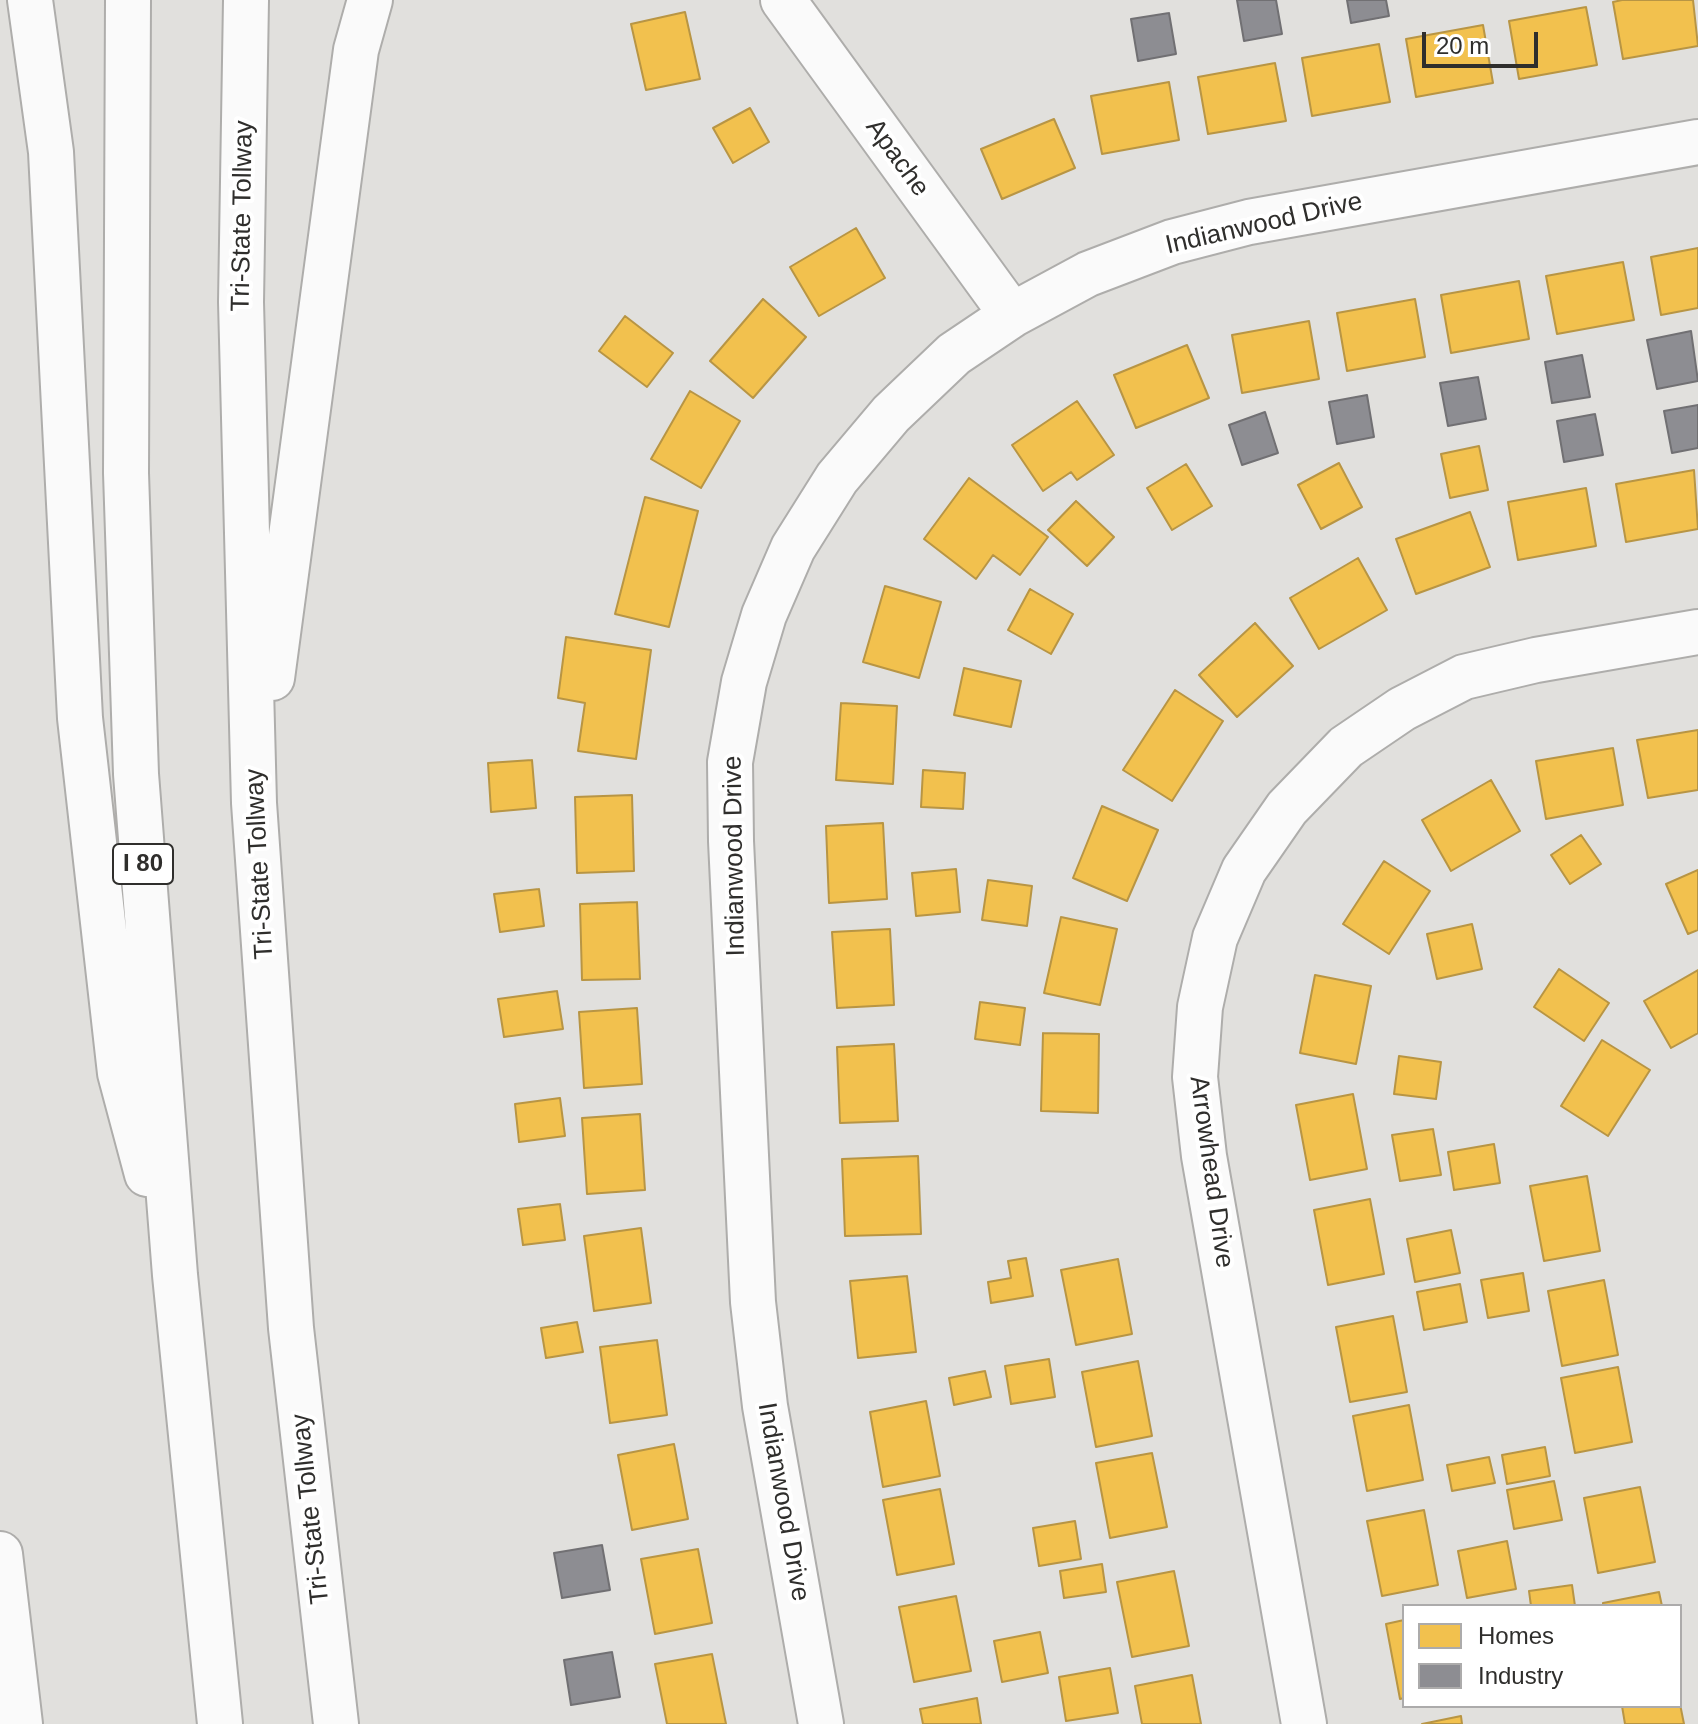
<!DOCTYPE html>
<style>
body{margin:0}
#map{position:relative;width:1698px;height:1724px;overflow:hidden;background:#e1e0dd;font-family:Helvetica,sans-serif}
canvas{display:block}
.legend{position:absolute;left:1402px;top:1604px;width:280px;height:104px;box-sizing:border-box;background:#fff;border:2px solid #acabab;margin:0;padding:10px 14px;list-style:none;font-size:24px;color:#2f2e2c}
.legend li{display:flex;align-items:center;gap:16px;height:40px}
.legend b{width:40px;border:2px solid #acabab}
.scale{position:absolute;left:1422px;top:32px;width:116px;height:36px;box-sizing:border-box;border:4px solid #2f2e2c;border-top:0;padding-left:10px;font-size:24px;line-height:28px;white-space:nowrap;color:#2f2e2c;-webkit-text-stroke:6px #fff;paint-order:stroke}
</style>
<div id="map">
<canvas width="1698" height="1724"></canvas>
<ul class="legend">
<li><b style="height:22px;background:#f2c14e"></b>Homes</li>
<li><b style="height:22px;background:#8d8d92"></b>Industry</li>
</ul>
<div class="scale">20 m</div>
</div>
<script>
const ctx = document.querySelector('canvas').getContext('2d');
ctx.lineJoin = 'round';
function fill(path, color) { ctx.fillStyle = color; ctx.fill(path, 'evenodd'); }
const toPath = rows => new Path2D(rows.map(r => 'M' + r).join(''));
function trace(path, color, width, dash) { ctx.strokeStyle = color; ctx.lineWidth = width; ctx.lineCap = dash ? 'butt' : 'round'; ctx.setLineDash(dash || []); ctx.stroke(path); }
function write(font, color, halo, rows, align = 'center') {
  ctx.font = font + ' Helvetica,sans-serif'; ctx.lineWidth = 8; ctx.setLineDash([]); ctx.textBaseline = 'middle'; ctx.strokeStyle = halo; ctx.fillStyle = color; for (const [text, x, y, turn = 0] of rows) {
    ctx.save(); ctx.translate(x, y); ctx.rotate((+turn || 0) * Math.PI / 180); ctx.textAlign = isNaN(turn) ? turn : align; if (halo) ctx.strokeText(text, 0, 0); ctx.fillText(text, 0, 0); ctx.restore();
  }
}
const homes = toPath([
 [1622,0,1693,0,1698,46,1623,59,1613,2,1622,0],
 [1586,7,1597,65,1519,79,1509,21,1586,7],
 [685,12,700,79,646,90,631,24,685,12],
 [1483,25,1493,83,1416,97,1406,39,1483,25],
 [1379,44,1390,102,1312,116,1302,58,1379,44],
 [1275,63,1286,121,1208,134,1198,77,1275,63],
 [1169,82,1179,140,1102,154,1091,96,1169,82],
 [750,108,769,142,733,163,713,128,750,108],
 [1054,119,1075,168,1002,199,981,149,1054,119],
 [856,228,885,278,819,316,790,267,856,228],
 [1698,248,1698,308,1661,315,1651,257,1698,248],
 [1623,262,1634,320,1557,334,1546,276,1623,262],
 [1519,281,1529,339,1451,353,1441,295,1519,281],
 [763,299,806,337,753,398,710,361,763,299],
 [1415,299,1425,357,1347,371,1337,313,1415,299],
 [625,316,673,353,647,387,599,351,625,316],
 [1309,321,1319,379,1242,393,1232,335,1309,321],
 [1187,345,1209,398,1136,428,1114,375,1187,345],
 [690,391,740,421,701,488,651,459,690,391],
 [1077,401,1114,455,1077,480,1071,472,1043,491,1012,445,1077,401],
 [1479,446,1488,490,1450,498,1441,454,1479,446],
 [1339,463,1362,507,1321,529,1298,485,1339,463],
 [1186,464,1212,506,1172,530,1147,488,1186,464],
 [1694,470,1698,529,1626,542,1616,484,1694,470],
 [969,478,1048,537,1020,575,993,555,976,579,924,539,969,478],
 [1586,488,1596,546,1518,560,1508,502,1586,488],
 [645,497,698,511,669,627,615,614,645,497],
 [1076,501,1114,537,1087,566,1048,530,1076,501],
 [1470,512,1490,567,1416,594,1396,539,1470,512],
 [1358,558,1387,610,1319,649,1290,598,1358,558],
 [885,586,941,602,919,678,863,662,885,586],
 [1030,589,1073,614,1051,654,1008,630,1030,589],
 [1255,623,1293,666,1237,717,1199,675,1255,623],
 [566,637,651,650,636,759,578,751,585,703,558,698,566,637],
 [964,668,1021,681,1011,727,954,715,964,668],
 [1175,690,1223,721,1172,801,1123,770,1175,690],
 [841,703,897,706,893,784,836,780,841,703],
 [1698,730,1698,790,1648,798,1637,740,1698,730],
 [1613,748,1623,805,1546,819,1536,761,1613,748],
 [532,760,536,808,491,812,488,763,532,760],
 [923,770,965,773,963,809,921,807,923,770],
 [1491,780,1520,831,1451,871,1422,820,1491,780],
 [632,795,634,871,577,873,575,797,632,795],
 [1102,806,1158,830,1127,901,1073,878,1102,806],
 [883,823,887,899,829,903,826,826,883,823],
 [1581,835,1601,864,1570,884,1551,855,1581,835],
 [1384,861,1430,891,1389,954,1343,924,1384,861],
 [956,869,960,912,916,916,912,873,956,869],
 [1698,870,1698,930,1688,934,1666,884,1698,870],
 [988,880,1032,886,1027,926,982,920,988,880],
 [539,889,544,926,500,932,494,894,539,889],
 [637,902,640,979,582,980,580,904,637,902],
 [1061,917,1117,929,1100,1005,1044,993,1061,917],
 [1472,924,1482,969,1437,979,1427,934,1472,924],
 [890,929,894,1005,837,1008,832,932,890,929],
 [1559,969,1609,1003,1584,1041,1534,1007,1559,969],
 [1698,970,1698,1033,1671,1048,1644,1001,1698,970],
 [1315,975,1371,986,1356,1064,1300,1053,1315,975],
 [557,991,563,1029,504,1037,498,999,557,991],
 [980,1002,1025,1008,1020,1045,975,1039,980,1002],
 [637,1008,642,1084,584,1088,579,1012,637,1008],
 [1043,1033,1099,1034,1098,1113,1041,1111,1043,1033],
 [1602,1040,1650,1070,1608,1136,1561,1106,1602,1040],
 [894,1044,898,1121,840,1123,837,1047,894,1044],
 [1399,1056,1441,1062,1436,1099,1394,1094,1399,1056],
 [1353,1094,1367,1169,1310,1180,1296,1105,1353,1094],
 [560,1098,565,1136,519,1142,515,1104,560,1098],
 [640,1114,645,1190,587,1194,582,1118,640,1114],
 [1433,1129,1441,1175,1400,1181,1392,1135,1433,1129],
 [1494,1144,1500,1183,1454,1190,1448,1152,1494,1144],
 [918,1156,921,1234,845,1236,842,1159,918,1156],
 [1587,1176,1600,1251,1544,1261,1530,1186,1587,1176],
 [1370,1199,1384,1274,1328,1285,1314,1210,1370,1199],
 [560,1204,565,1240,523,1245,518,1209,560,1204],
 [641,1228,651,1303,594,1311,584,1236,641,1228],
 [1451,1230,1460,1273,1415,1282,1407,1239,1451,1230],
 [1026,1258,1033,1296,991,1303,988,1282,1011,1278,1008,1261,1026,1258],
 [1118,1259,1132,1334,1076,1345,1061,1270,1118,1259],
 [1523,1273,1529,1311,1488,1318,1481,1280,1523,1273],
 [907,1276,916,1352,858,1358,850,1281,907,1276],
 [1604,1280,1618,1355,1562,1366,1548,1291,1604,1280],
 [1460,1284,1467,1322,1424,1330,1417,1292,1460,1284],
 [1393,1316,1407,1392,1350,1402,1336,1327,1393,1316],
 [577,1322,583,1352,546,1358,541,1328,577,1322],
 [657,1340,667,1415,610,1423,600,1347,657,1340],
 [1049,1359,1055,1397,1011,1404,1005,1366,1049,1359],
 [1138,1361,1152,1436,1096,1447,1082,1372,1138,1361],
 [1618,1367,1632,1442,1575,1453,1561,1378,1618,1367],
 [985,1371,991,1397,954,1405,949,1378,985,1371],
 [926,1401,940,1476,883,1487,870,1412,926,1401],
 [1409,1405,1423,1480,1367,1491,1353,1416,1409,1405],
 [674,1444,688,1519,632,1530,618,1455,674,1444],
 [1545,1447,1550,1476,1507,1484,1502,1455,1545,1447],
 [1152,1453,1167,1527,1110,1538,1096,1463,1152,1453],
 [1489,1457,1495,1483,1452,1491,1447,1465,1489,1457],
 [1554,1481,1562,1520,1514,1529,1507,1490,1554,1481],
 [1640,1487,1655,1562,1598,1573,1584,1498,1640,1487],
 [940,1489,954,1564,897,1575,883,1500,940,1489],
 [1424,1510,1438,1585,1382,1596,1367,1521,1424,1510],
 [1075,1521,1081,1559,1039,1566,1033,1528,1075,1521],
 [1507,1541,1516,1589,1467,1598,1458,1551,1507,1541],
 [698,1549,712,1623,655,1634,641,1559,698,1549],
 [1102,1564,1106,1592,1064,1598,1060,1571,1102,1564],
 [1174,1571,1189,1646,1132,1657,1117,1582,1174,1571],
 [1572,1585,1575,1606,1531,1606,1529,1591,1572,1585],
 [1659,1592,1662,1606,1603,1606,1603,1603,1659,1592],
 [956,1596,971,1671,914,1682,899,1607,956,1596],
 [1404,1620,1404,1698,1400,1699,1386,1624,1404,1620],
 [1040,1632,1048,1673,1002,1682,994,1641,1040,1632],
 [712,1654,726,1724,667,1724,655,1664,712,1654],
 [1110,1668,1118,1713,1066,1721,1059,1677,1110,1668],
 [1192,1675,1201,1724,1142,1724,1135,1686,1192,1675],
 [977,1698,981,1724,923,1724,920,1709,977,1698],
 [1680,1704,1684,1724,1625,1724,1622,1706,1680,1704],
 [1461,1716,1462,1724,1422,1724,1461,1716]
]);
const industry = toPath([
 [1237,0,1276,0,1282,34,1244,41,1237,0],
 [1347,0,1386,0,1389,16,1351,23,1347,0],
 [1169,13,1176,54,1138,61,1131,19,1169,13],
 [1691,331,1698,381,1657,389,1647,340,1691,331],
 [1582,355,1590,397,1552,403,1545,362,1582,355],
 [1478,377,1486,419,1448,426,1440,383,1478,377],
 [1367,395,1374,437,1337,444,1329,402,1367,395],
 [1698,405,1698,448,1672,453,1664,411,1698,405],
 [1265,412,1278,453,1242,465,1229,425,1265,412],
 [1595,414,1603,455,1564,462,1557,421,1595,414],
 [602,1545,610,1590,562,1598,554,1553,602,1545],
 [612,1652,620,1697,571,1705,564,1660,612,1652]
]);
const street = toPath([
 [783,0,1012,315],
 [0,1554,20,1724],
 [821,1724,765,1406,753,1302,731,841,730,762,744,682,764,615,793,548,837,478,891,414,954,354,1012,315,1088,274,1172,242,1249,222,1698,142],
 [1304,1724,1204,1156,1195,1077,1200,1007,1215,938,1244,870,1287,808,1346,747,1402,709,1464,677,1536,660,1698,632]
]);
const highway = toPath([
 [30,0,51,152,80,718,120,1073,147,1174],
 [128,0,126,473,136,774,175,1275,220,1724],
 [246,0,241,302,254,803,291,1328,336,1724],
 [272,678,356,50,370,0]
]);
const shields = [
 [143,864,60]
];
const shieldNames = [
 ["I 80",143,864]
];
const streetNames = [
 ["Apache",897,158,54],
 ["Tri-State Tollway",243,216,-89],
 ["Indianwood Drive",1264,224,-13],
 ["Indianwood Drive",735,856,-91],
 ["Tri-State Tollway",260,864,-93],
 ["Arrowhead Drive",1211,1172,82],
 ["Indianwood Drive",783,1502,80],
 ["Tri-State Tollway",311,1509,-96]
];
fill(homes, '#f2c14e');
trace(homes, '#b89544', 2);
fill(industry, '#8d8d92');
trace(industry, '#717073', 2);
trace(street, '#aeadab', 48);
trace(highway, '#aeadab', 48);
trace(street, '#fafafa', 44);
trace(highway, '#fafafa', 44);
for (const [x, y, w] of shields) { const box = new Path2D(); box.roundRect(x - w / 2, y - 20, w, 40, 6); ctx.fillStyle = '#fff'; ctx.fill(box); trace(box, '#2f2e2c', 2); }
write('bold 24px', '#2f2e2c', null, shieldNames);
write('26px', '#2f2e2c', '#fff', streetNames);
</script>
